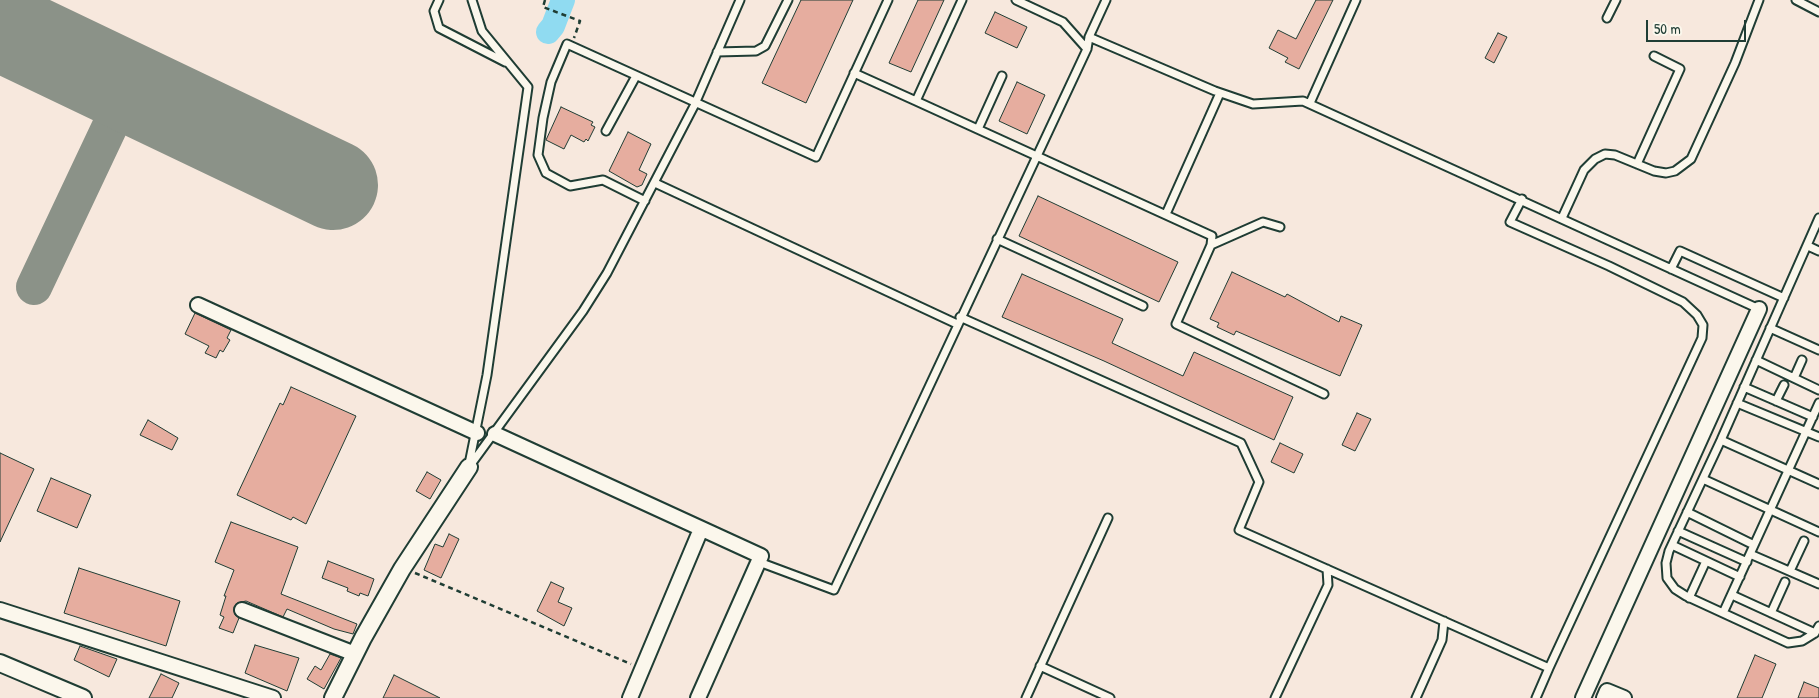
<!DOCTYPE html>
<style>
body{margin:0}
#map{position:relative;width:1819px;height:698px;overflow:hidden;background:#f7e8dd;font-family:"Patrick Hand",sans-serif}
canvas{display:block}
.scale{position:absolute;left:1646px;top:20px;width:100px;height:22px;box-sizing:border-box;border:2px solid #1f3d34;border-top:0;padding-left:6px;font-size:15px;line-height:18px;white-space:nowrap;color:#1f3d34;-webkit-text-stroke:4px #fbf7ec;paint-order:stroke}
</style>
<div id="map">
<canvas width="1819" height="698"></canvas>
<div class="scale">50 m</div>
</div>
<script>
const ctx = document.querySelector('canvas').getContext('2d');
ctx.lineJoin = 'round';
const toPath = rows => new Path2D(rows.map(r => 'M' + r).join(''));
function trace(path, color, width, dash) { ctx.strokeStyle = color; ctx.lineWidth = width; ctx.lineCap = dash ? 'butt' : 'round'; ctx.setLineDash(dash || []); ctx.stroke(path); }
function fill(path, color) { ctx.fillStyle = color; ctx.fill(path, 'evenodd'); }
const river = toPath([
 [548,32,553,26,563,0]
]);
const taxiway = toPath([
 [34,287,128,88]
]);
const runway = toPath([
 [0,26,333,185]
]);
const building = toPath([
 [801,0,853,0,806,103,762,83,801,0],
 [918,0,944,0,911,72,889,63,918,0],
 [1316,0,1333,0,1299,69,1285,62,1288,58,1269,48,1278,30,1296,39,1316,0],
 [995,12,1027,27,1017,48,985,33,995,12],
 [1498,33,1507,37,1494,63,1485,58,1498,33],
 [1017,82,1045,95,1027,134,999,121,1017,82],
 [561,107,593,122,591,125,595,127,588,141,586,139,584,142,571,135,564,149,546,140,561,107],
 [628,132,651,144,639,170,647,174,642,185,637,187,609,171,628,132],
 [1038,196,1178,262,1159,302,1019,236,1038,196],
 [1232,272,1285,297,1287,294,1339,322,1341,316,1362,325,1340,376,1236,331,1234,335,1217,327,1219,323,1210,319,1232,272],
 [1022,274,1123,319,1112,343,1183,376,1194,352,1293,397,1274,440,1104,361,1002,317,1022,274],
 [195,313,231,330,227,338,230,340,223,352,220,350,216,358,205,353,209,346,185,334,195,313],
 [291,387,356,416,306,524,293,517,291,520,237,495,280,403,283,405,291,387],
 [1357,413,1371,419,1355,451,1342,445,1357,413],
 [148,420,178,438,172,450,140,435,148,420],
 [1280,443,1303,454,1294,473,1271,462,1280,443],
 [0,453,34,469,0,542,0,453],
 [427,472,441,480,430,499,416,491,427,472],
 [51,478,91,495,77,528,37,511,51,478],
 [231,522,298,547,281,594,357,624,353,634,334,629,287,609,283,617,246,601,237,603,234,607,235,615,239,618,233,633,219,628,224,617,220,615,226,596,224,596,234,570,215,562,231,522],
 [449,534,459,539,441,578,424,570,435,544,443,547,449,534],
 [328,561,374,579,368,596,360,593,359,596,347,591,348,588,322,578,328,561],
 [79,568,180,601,166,646,64,613,79,568],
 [551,582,564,588,558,602,572,608,564,626,537,611,551,582],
 [255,645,299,658,287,691,245,673,255,645],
 [80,646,117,659,109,677,74,660,80,646],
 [330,654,341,658,324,689,307,679,315,666,321,670,330,654],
 [1755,655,1776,664,1762,698,1737,698,1755,655],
 [161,674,179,683,172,698,149,698,161,674],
 [394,675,440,698,383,698,394,675],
 [1804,682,1819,688,1819,698,1798,698,1804,682]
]);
const path = toPath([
 [545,0,543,7,580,21,574,38],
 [415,573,631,664]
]);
const service = toPath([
 [439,0,434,11,439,28,505,62],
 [962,0,916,101,1212,236,1211,245,1176,324,1324,394],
 [1016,0,1063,22,1087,49],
 [1796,0,1819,12],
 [1607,18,1616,0],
 [1089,37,1215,91,1253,104,1303,101,1759,309],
 [717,52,756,51,765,46,788,0],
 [854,73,916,101],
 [1310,103,1356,0],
 [978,129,1002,76],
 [606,131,636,76],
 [1637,164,1680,69,1654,56],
 [655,183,957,324],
 [1522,199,1510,222,1609,266,1683,302,1697,315,1703,325,1702,338,1549,668],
 [645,201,603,180,570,186,546,173,538,155,543,118,551,82,567,44,816,157,888,0],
 [1166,214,1220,93],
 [1562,218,1584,170,1595,159,1605,154,1615,155,1654,171,1666,173,1675,171,1691,159,1735,63,1759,0],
 [1819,218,1721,440,1669,551,1666,563,1667,578,1675,589,1686,596,1788,643,1802,641,1815,633,1819,626],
 [997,239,1143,306],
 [1211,245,1263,222,1280,227],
 [1808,246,1819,251],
 [1671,269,1680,251,1784,298],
 [960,317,1241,443,1259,482,1239,530,1549,668,1536,698],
 [1770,328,1819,350],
 [1756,360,1819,390],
 [1794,378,1802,360],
 [1744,387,1813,417],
 [1776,401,1784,385],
 [1737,403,1819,437],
 [1721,440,1819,484],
 [469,464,487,375,528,87,482,31,472,0],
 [469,467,583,311,607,273,694,106,740,0],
 [1703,479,1819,532],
 [1687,512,1754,545],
 [1678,531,1747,562],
 [1672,545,1740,577],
 [1750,554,1819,584],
 [759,562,834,590,1087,49,1089,37,1106,0],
 [1790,571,1804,541],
 [1732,595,1815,633],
 [1689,598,1706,561],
 [1723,613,1819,403],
 [1771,613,1785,582],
 [1040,666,1110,698],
 [1026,698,1108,518],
 [1275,698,1328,585,1327,569],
 [1416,698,1442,640,1444,621]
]);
const minor = toPath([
 [198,305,477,433],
 [495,434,761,556,698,698],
 [0,610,273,698],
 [242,610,355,654],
 [630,698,701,529],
 [1583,698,1759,309],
 [1604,698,1607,691,1624,698]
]);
const tertiary = toPath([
 [0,663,83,698],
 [333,698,363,638,402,569,469,467]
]);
trace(river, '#90dbf1', 24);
trace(taxiway, '#8b9288', 36);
trace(runway, '#8b9288', 90);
fill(building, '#e6ad9f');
trace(building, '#1f3d34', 1);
trace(service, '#1f3d34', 11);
trace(minor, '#1f3d34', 18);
trace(tertiary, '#1f3d34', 20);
trace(path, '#1f3d34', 2.5, [5, 4]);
trace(service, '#fbf7ec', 7);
trace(minor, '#fbf7ec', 14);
trace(tertiary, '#fbf7ec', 16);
</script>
